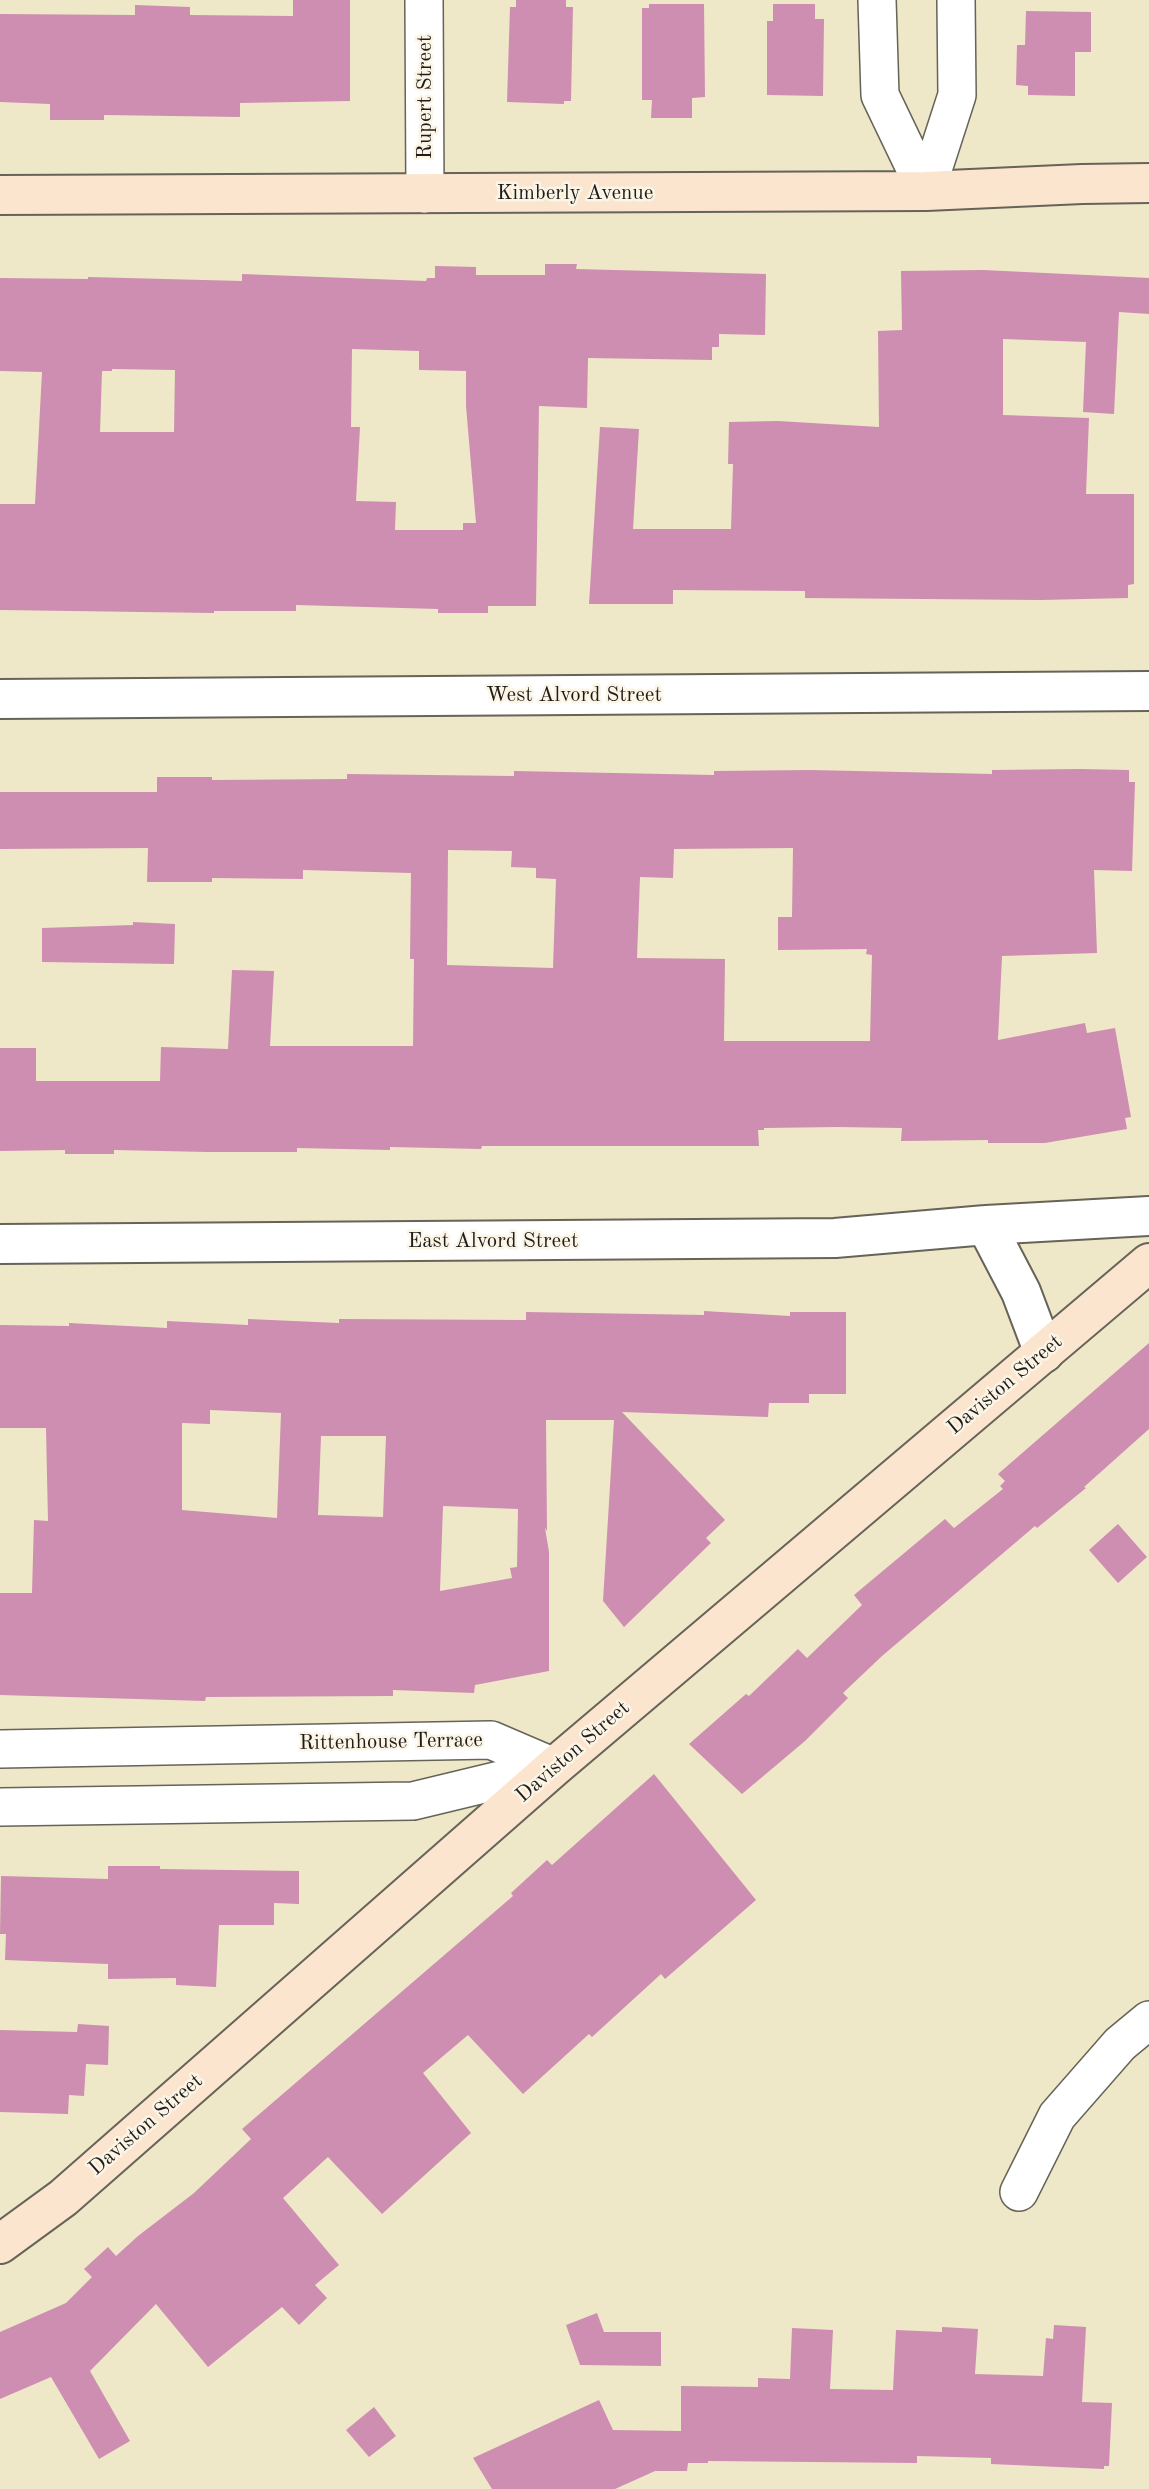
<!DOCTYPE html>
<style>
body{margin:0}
canvas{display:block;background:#eee7c8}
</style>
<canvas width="1149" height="2489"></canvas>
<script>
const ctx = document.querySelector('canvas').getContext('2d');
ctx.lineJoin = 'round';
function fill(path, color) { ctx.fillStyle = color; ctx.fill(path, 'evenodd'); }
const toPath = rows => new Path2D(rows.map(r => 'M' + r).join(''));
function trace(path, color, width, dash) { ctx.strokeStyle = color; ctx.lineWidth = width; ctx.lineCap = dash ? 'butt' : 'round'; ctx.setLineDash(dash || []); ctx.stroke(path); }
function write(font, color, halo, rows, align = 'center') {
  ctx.font = font + ' "Old Standard TT",serif'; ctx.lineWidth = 5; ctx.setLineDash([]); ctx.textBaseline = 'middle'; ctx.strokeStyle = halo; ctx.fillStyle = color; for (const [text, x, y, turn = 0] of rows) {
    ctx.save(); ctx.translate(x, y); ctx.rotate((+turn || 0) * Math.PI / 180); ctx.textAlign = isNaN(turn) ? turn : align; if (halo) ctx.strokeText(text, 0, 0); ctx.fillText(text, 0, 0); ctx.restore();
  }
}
const building = toPath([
 [293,0,350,0,350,101,240,103,240,117,104,115,104,120,50,120,50,104,0,102,0,14,135,15,135,5,190,7,190,15,293,16],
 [516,0,566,0,566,7,573,7,571,101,564,101,564,104,507,102,510,7,516,7],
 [649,4,704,4,705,97,692,98,692,118,651,118,652,100,642,100,642,8,649,8],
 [773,4,815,4,815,19,824,19,823,96,767,95,767,21,773,21],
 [1026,11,1091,12,1091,52,1075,52,1075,96,1028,95,1028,86,1016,85,1017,45,1025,45],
 [545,264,577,264,576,269,766,274,765,335,719,334,719,347,712,347,712,360,588,358,587,408,539,406,536,606,488,606,488,613,438,613,438,609,296,605,296,611,214,611,214,613,0,610,0,504,35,504,42,372,0,371,0,278,88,279,88,277,242,281,242,274,426,281,427,278,435,278,435,266,476,267,476,275,545,275],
 [352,349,419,351,419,370,466,371,466,406,476,523,463,523,463,530,395,530,396,502,356,501,360,427,351,427],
 [112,369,175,370,174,432,100,432,102,371,112,371],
 [983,270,1149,278,1149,314,1119,312,1114,414,1083,412,1086,342,1003,339,1003,415,1089,418,1086,494,1134,494,1134,584,1128,585,1128,598,1041,600,805,598,805,591,673,590,673,604,589,604,600,427,639,429,633,529,731,529,733,464,728,464,729,422,778,421,879,427,878,331,902,330,901,271],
 [1080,769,1129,770,1129,782,1135,782,1132,871,1094,870,1097,953,1002,956,998,1040,1085,1023,1087,1033,1115,1028,1131,1117,1125,1118,1127,1129,1045,1143,988,1143,988,1140,901,1141,902,1128,837,1127,764,1128,764,1130,758,1130,759,1146,482,1146,481,1149,390,1147,390,1150,297,1148,297,1152,208,1152,114,1150,114,1154,65,1154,65,1150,0,1151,0,1048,36,1048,36,1081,160,1081,161,1047,228,1049,232,970,274,971,270,1046,413,1046,414,959,410,959,411,873,303,870,303,879,212,878,212,882,147,882,148,848,0,849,0,792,157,792,157,777,212,777,212,780,347,779,347,774,514,776,514,771,714,775,714,771,810,770,992,774,992,770],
 [793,848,792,917,778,917,778,950,867,949,866,954,872,955,870,1041,724,1041,725,959,637,958,640,877,673,878,674,849],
 [448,850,512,851,511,867,536,868,536,878,556,879,553,968,447,965],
 [133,922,175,924,174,964,42,962,42,928,133,925],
 [704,1311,790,1316,790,1312,846,1312,846,1394,809,1394,809,1403,769,1403,768,1417,622,1412,725,1520,706,1538,711,1543,624,1627,603,1601,614,1420,546,1420,547,1531,545,1528,549,1552,549,1671,475,1685,474,1693,393,1690,393,1696,206,1697,205,1701,0,1695,0,1593,32,1593,34,1520,48,1521,46,1428,0,1428,0,1325,69,1326,69,1323,167,1328,167,1321,248,1325,248,1319,339,1323,339,1319,526,1320,526,1312,704,1315],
 [210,1410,281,1413,277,1518,182,1510,182,1423,210,1424],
 [321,1436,386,1436,383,1517,318,1515],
 [443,1506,518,1509,517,1567,510,1568,512,1578,440,1591],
 [1149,1343,1149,1429,1084,1487,1086,1488,1037,1528,1035,1526,882,1656,843,1693,848,1698,805,1741,742,1794,689,1744,746,1694,749,1696,798,1649,807,1658,862,1605,854,1595,945,1519,954,1528,1003,1489,1000,1486,1005,1481,998,1474],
 [1118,1524,1147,1557,1118,1583,1089,1550],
 [654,1774,756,1900,665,1979,661,1974,592,2037,589,2034,523,2094,468,2035,423,2073,471,2133,382,2214,328,2157,283,2198,339,2265,315,2285,327,2298,299,2325,282,2307,208,2367,156,2304,90,2371,130,2441,99,2459,51,2377,0,2399,0,2332,66,2303,92,2277,84,2269,108,2247,116,2256,138,2236,194,2193,251,2139,242,2129,513,1896,511,1893,547,1860,552,1865],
 [108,1866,160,1866,160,1869,299,1871,299,1904,274,1903,274,1925,219,1925,216,1987,176,1985,176,1978,108,1979,108,1964,5,1960,6,1934,0,1934,1,1876,108,1879],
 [78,2024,109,2026,108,2065,86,2064,84,2096,69,2095,68,2114,0,2112,0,2030,77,2032],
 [597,2313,604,2332,661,2332,661,2366,580,2365,566,2325],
 [1054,2325,1086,2327,1082,2402,1112,2403,1109,2466,1104,2466,1104,2469,991,2464,991,2458,917,2456,917,2463,708,2461,708,2463,688,2463,687,2471,655,2471,615,2489,492,2489,473,2458,599,2400,613,2430,681,2431,681,2386,758,2387,758,2378,790,2379,792,2328,833,2330,830,2389,893,2390,896,2330,942,2332,942,2327,978,2329,975,2374,1043,2376,1046,2338,1053,2339],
 [374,2407,396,2436,369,2457,346,2430]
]);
const minor = toPath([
 [424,0,425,194],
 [877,0,880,95,926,191],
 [926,191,957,95,956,0],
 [0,1749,491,1740,554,1767],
 [0,1807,413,1801,554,1767],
 [1019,2192,1057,2116,1120,2044,1149,2020]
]);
const tertiary = toPath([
 [0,699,1149,691],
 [986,1225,1021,1292,1044,1353],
 [0,1244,835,1238,986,1225,1149,1216]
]);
const secondary = toPath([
 [0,195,926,191,1082,184,1149,183],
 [0,2244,63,2198,554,1767,1149,1263]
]);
const streetNames = [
 ["Rupert Street",425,97,-90],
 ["Kimberly Avenue",575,193],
 ["West Alvord Street",574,695],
 ["East Alvord Street",493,1241],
 ["Daviston Street",1005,1385,-40],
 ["Rittenhouse Terrace",391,1742,-1],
 ["Daviston Street",573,1752,-41],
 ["Daviston Street",146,2125,-41]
];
fill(building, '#ce8eb1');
trace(minor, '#666358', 40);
trace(tertiary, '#666358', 42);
trace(secondary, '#666358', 42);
trace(minor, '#fff', 37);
trace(tertiary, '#fff', 38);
trace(secondary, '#fce5cf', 38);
write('21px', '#1c1c1c', '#fcf5e5', streetNames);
</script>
